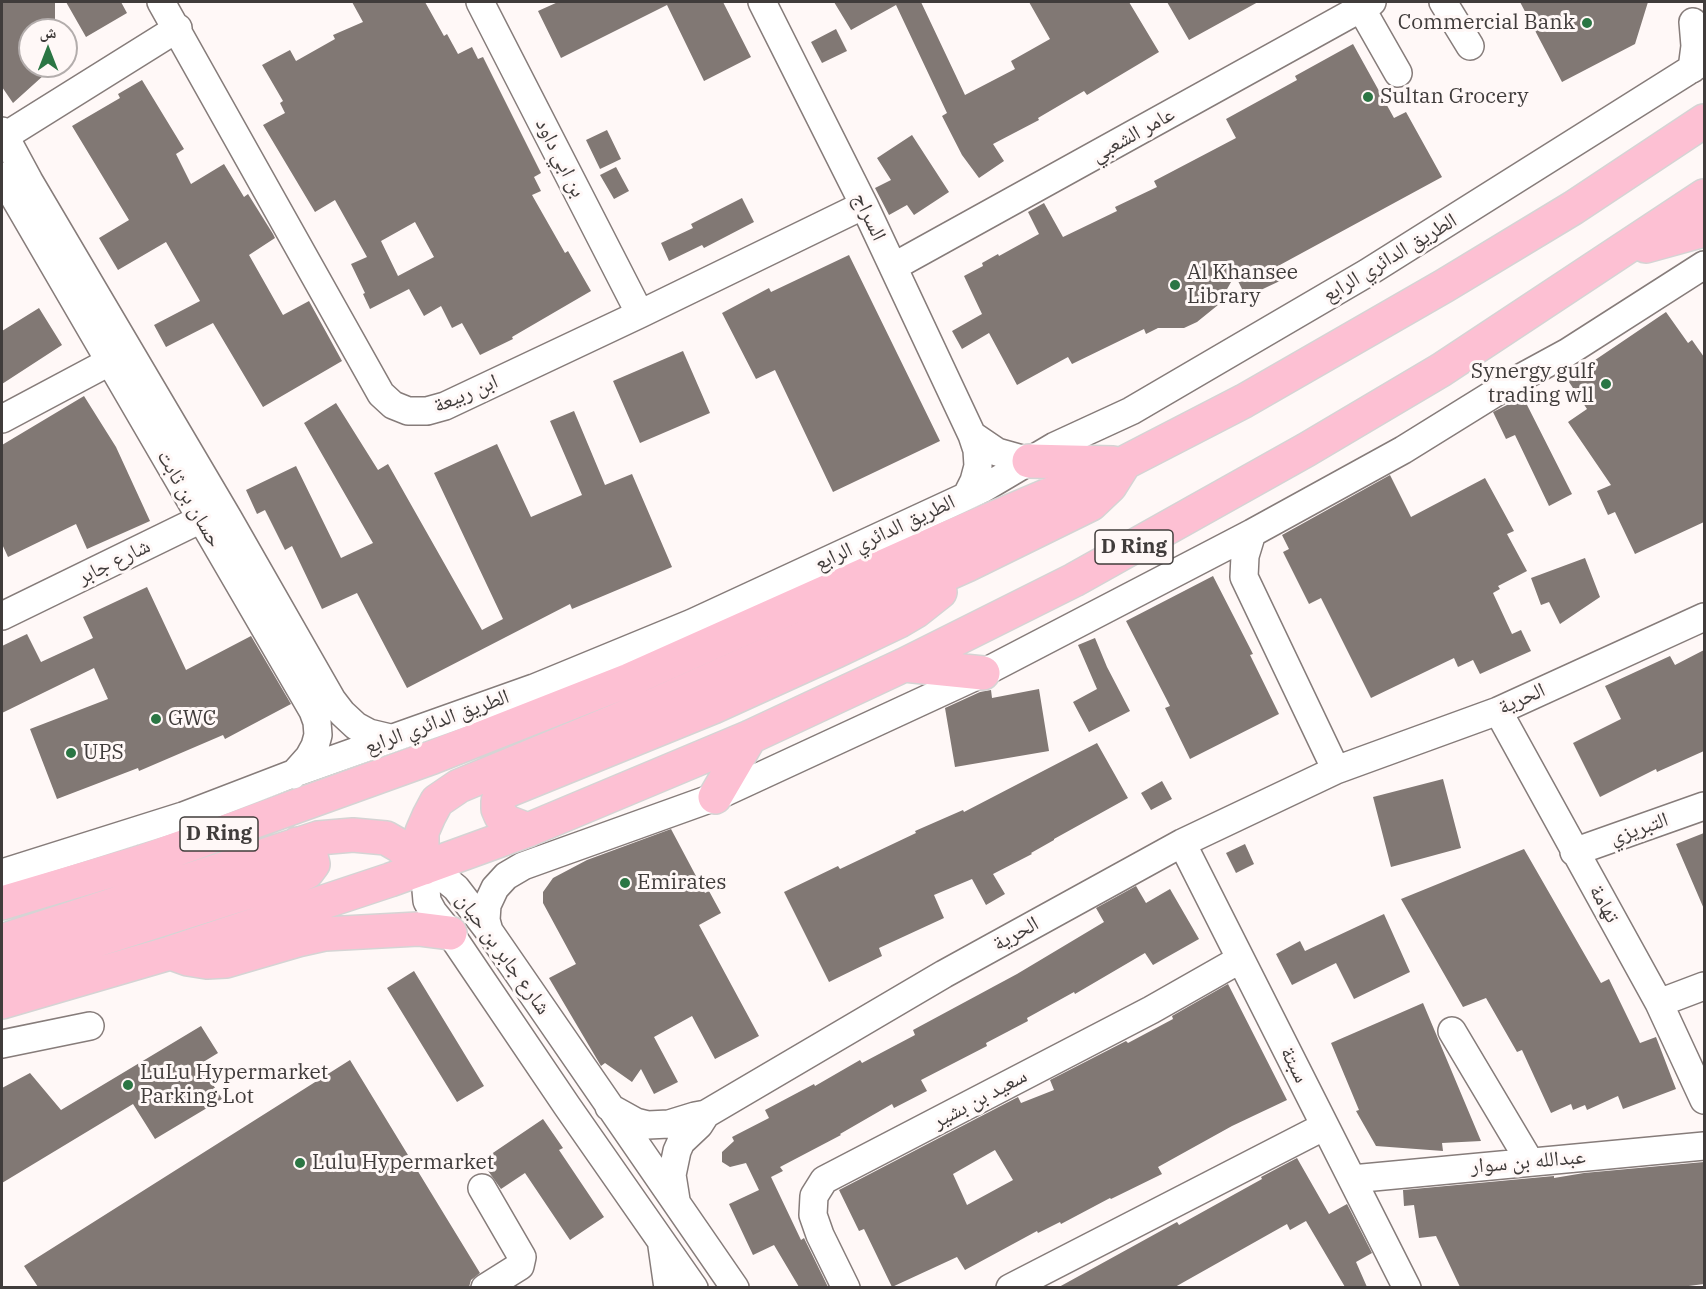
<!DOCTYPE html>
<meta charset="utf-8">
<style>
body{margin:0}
#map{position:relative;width:1706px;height:1289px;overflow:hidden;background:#fff8f7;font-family:"IBM Plex Serif","Noto Naskh Arabic",serif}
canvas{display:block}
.frame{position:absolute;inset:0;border:3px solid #403c3b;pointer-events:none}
.north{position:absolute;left:18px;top:18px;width:60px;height:60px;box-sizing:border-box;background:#fff8f7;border:2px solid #b3adac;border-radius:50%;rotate:0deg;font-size:16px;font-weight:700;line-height:24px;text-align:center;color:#403c3b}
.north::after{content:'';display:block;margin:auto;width:21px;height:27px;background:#2b7644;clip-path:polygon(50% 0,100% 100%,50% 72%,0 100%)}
</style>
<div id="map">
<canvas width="1706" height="1289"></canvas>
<div class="frame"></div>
<div class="north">ش</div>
</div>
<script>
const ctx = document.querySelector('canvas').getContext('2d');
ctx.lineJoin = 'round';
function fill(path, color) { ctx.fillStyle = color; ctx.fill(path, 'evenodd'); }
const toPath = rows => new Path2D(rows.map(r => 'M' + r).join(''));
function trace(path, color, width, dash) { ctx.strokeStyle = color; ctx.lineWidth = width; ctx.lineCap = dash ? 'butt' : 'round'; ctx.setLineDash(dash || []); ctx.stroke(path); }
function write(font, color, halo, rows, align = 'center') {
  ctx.font = font + ' "IBM Plex Serif","Noto Naskh Arabic",serif'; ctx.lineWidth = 6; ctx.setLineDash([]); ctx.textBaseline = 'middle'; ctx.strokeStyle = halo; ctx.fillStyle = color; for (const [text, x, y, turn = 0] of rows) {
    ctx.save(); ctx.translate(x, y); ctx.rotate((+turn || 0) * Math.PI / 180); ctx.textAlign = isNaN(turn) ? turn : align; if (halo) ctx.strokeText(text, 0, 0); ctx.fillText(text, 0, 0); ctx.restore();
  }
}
const building = toPath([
 [2,2,55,2,55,30,30,30,30,66,54,66,13,103,2,87],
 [66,2,121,2,127,13,86,37],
 [352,2,425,2,444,36,447,34,458,54,472,47,478,59,483,57,541,173,534,177,541,191,532,195,565,253,568,251,591,291,512,337,513,339,480,355,462,323,452,328,441,306,424,316,409,289,370,309,363,294,365,293,351,264,367,257,335,200,315,212,263,125,285,113,280,103,283,101,262,65,290,50,296,61,335,39,333,35,363,22],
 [415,222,434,257,398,276,381,241],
 [558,2,723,2,751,57,704,81,667,5,561,58,538,11],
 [834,2,921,2,965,95,1015,69,1011,61,1050,39,1029,2,1129,2,1159,52,1087,95,1084,91,1038,118,1039,120,993,144,1004,161,979,178,962,155,942,116,947,113,896,5,851,30],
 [1167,2,1258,2,1189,40],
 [1520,2,1648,2,1635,44,1562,82],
 [836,29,847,51,822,63,811,42],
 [1353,44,1394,118,1406,112,1442,177,1278,266,1284,279,1246,297,1235,275,1218,305,1197,322,1184,328,1158,328,1146,334,1144,329,1072,364,1068,357,1017,385,989,333,962,349,952,331,982,314,964,276,983,266,982,263,998,254,999,256,1039,234,1028,212,1044,203,1063,237,1117,211,1115,207,1157,187,1154,181,1236,138,1226,119,1297,80,1295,76],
 [142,80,184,149,176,154,191,184,224,164,244,197,248,194,273,234,275,238,249,255,283,315,309,301,342,361,263,407,213,323,166,347,154,325,200,301,166,242,118,270,99,238,129,220,72,126,120,98,118,94],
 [607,130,621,159,600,169,586,140],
 [912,135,949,192,914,215,907,205,889,215,875,188,891,180,877,158],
 [616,167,629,191,614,199,600,175],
 [742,198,754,222,704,248,702,245,669,261,661,243,693,228,691,224],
 [849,255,940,441,833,492,775,370,756,379,722,313,769,288,771,292],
 [39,308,62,345,2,384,2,331],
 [1666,312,1688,343,1692,340,1704,357,1704,522,1635,554,1615,512,1608,515,1597,491,1611,485,1568,422,1587,409,1567,379],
 [683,351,710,413,640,443,613,381],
 [84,396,116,447,150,521,87,549,76,524,8,557,2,544,2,445],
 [1523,397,1572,494,1549,506,1515,435,1506,439,1493,412],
 [336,403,378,470,388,464,482,630,503,619,434,473,497,444,531,517,582,495,550,421,574,411,605,485,632,474,672,567,572,609,570,604,407,688,357,593,322,609,292,546,285,550,265,510,257,514,246,490,296,466,341,558,373,543,304,423],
 [1390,475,1411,517,1485,478,1514,531,1507,534,1527,571,1498,586,1500,589,1493,593,1512,634,1521,630,1531,651,1480,674,1473,660,1458,667,1454,658,1371,698,1321,598,1309,604,1283,552,1289,549,1282,535],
 [1585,558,1600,597,1560,624,1549,602,1541,605,1531,578],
 [1213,576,1253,654,1250,655,1279,714,1190,759,1165,708,1170,706,1126,621],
 [147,587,186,670,251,636,291,704,225,739,223,735,139,771,138,768,57,799,30,729,108,699,94,668,2,713,2,646,27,634,41,662,93,638,83,617],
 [1095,638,1107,667,1130,711,1089,732,1073,702,1097,689,1078,645],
 [1704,650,1704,751,1657,772,1656,769,1600,797,1573,743,1621,719,1605,686,1670,656,1675,665],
 [1039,689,1049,751,955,767,945,708,980,692,991,690,992,698],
 [1097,743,1128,798,1054,839,1054,840,1031,853,1032,854,993,874,1005,894,986,905,972,879,934,895,944,918,879,948,882,956,829,982,784,892,838,866,840,869,916,833,915,831,963,810,964,812],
 [1443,779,1461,848,1391,867,1373,797],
 [1162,781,1172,799,1151,810,1141,793],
 [671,829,705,893,709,891,721,913,699,925,759,1036,715,1059,692,1016,654,1037,678,1082,654,1094,641,1069,632,1082,605,1063,601,1066,549,978,576,964,543,903,543,892,553,878,587,860],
 [1704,833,1704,909,1676,844],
 [1245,844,1254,864,1236,873,1226,853],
 [1524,849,1601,983,1609,979,1640,1043,1656,1037,1676,1089,1623,1109,1618,1096,1587,1110,1585,1105,1573,1110,1571,1104,1551,1113,1522,1050,1517,1052,1486,998,1463,1007,1401,899],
 [1136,886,1146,903,1170,889,1199,939,1153,965,1145,953,1075,994,1074,992,1027,1018,1028,1021,986,1043,987,1046,921,1080,927,1091,894,1108,892,1104,840,1134,841,1135,780,1167,783,1171,771,1177,801,1240,804,1238,828,1287,799,1287,774,1245,753,1255,729,1204,759,1190,746,1163,730,1167,722,1162,722,1152,734,1141,732,1137,769,1118,765,1110,814,1084,815,1086,860,1060,862,1063,915,1035,913,1030,1017,974,1104,922,1096,908],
 [1384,914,1410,972,1354,999,1336,963,1292,985,1276,954,1300,941,1305,951],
 [414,971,484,1086,457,1102,387,988],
 [1228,984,1287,1100,1232,1126,1158,1167,1162,1174,1111,1199,1110,1198,1061,1224,1060,1222,1038,1233,1037,1231,965,1270,957,1257,892,1287,864,1229,859,1231,839,1190,1018,1097,1021,1103,1054,1090,1050,1080,1126,1041,1128,1043,1173,1019,1172,1016],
 [995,1150,1013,1180,967,1205,953,1174],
 [1423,1003,1481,1141,1442,1143,1443,1151,1376,1146,1356,1111,1359,1110,1331,1043],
 [201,1026,218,1053,200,1064,222,1099,155,1139,133,1104,2,1183,2,1088,30,1073,61,1110],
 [350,1060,480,1273,471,1280,469,1287,38,1287,24,1266],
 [543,1119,563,1148,559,1150,604,1217,570,1240,525,1173,501,1189,481,1161],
 [1297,1158,1329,1214,1347,1204,1372,1253,1356,1262,1367,1287,1345,1287,1306,1221,1290,1230,1287,1224,1175,1287,1059,1287,1177,1222,1179,1225,1262,1179,1261,1177],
 [1704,1162,1704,1284,1681,1287,1460,1287,1436,1236,1419,1238,1414,1205,1404,1206,1403,1190,1554,1176,1554,1178,1584,1173]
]);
const minor = toPath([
 [161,2,381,394,393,405,408,411,427,411,445,406,640,314,864,205],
 [480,2,640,314],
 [762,2,864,205,972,435,977,450,978,466,974,481,967,495],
 [1443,2,1470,46],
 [1361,8,1398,73],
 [1692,69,1695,46,1693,22],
 [2,131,29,181,228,518,332,700,342,713,356,726,369,733,390,738],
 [2,138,178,28],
 [2,176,313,711,317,722,318,735,315,746,309,757,293,775],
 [893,267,1372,2],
 [2,419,109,362,127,360],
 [972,435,997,452,1029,461],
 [1252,533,1245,556,1244,577,1336,770],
 [2,616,201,519,218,517],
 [1498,711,1659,1003,1704,1100],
 [1182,843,1407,1288],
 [1574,852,1704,806],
 [2,873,183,816,295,773,534,688,692,623,984,488,1055,446,1131,411,1367,273,1704,61],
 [489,931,486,920,487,905,495,888,506,876,523,866,715,797,983,673,1252,533,1403,450,1511,383,1568,352,1704,265],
 [1659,1003,1704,986],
 [1452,1031,1530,1162],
 [2,1044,90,1026],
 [609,1107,636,1122,648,1125,669,1124,695,1116,706,1114,944,974,1182,843,1336,770,1498,711,1704,617],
 [1352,1179,1704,1146],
 [482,1188,522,1257,520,1266,485,1288],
 [676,1200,672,1175,677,1151,681,1142,699,1125,706,1114],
 [662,1246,668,1288],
 [694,1288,567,1106,450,933,433,912,427,901,424,868,439,874,456,888,489,931,735,1288],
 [846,1288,820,1235,813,1215,814,1196,824,1180,1151,1010,1239,960],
 [1010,1288,1325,1126]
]);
const major = toPath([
 [1646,246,1704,230],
 [1029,461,1113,463],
 [904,665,983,673],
 [715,797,750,737],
 [528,830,507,822,501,816,498,809,498,801,502,794,509,790,713,707,836,651,899,621,916,611,940,592],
 [424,868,422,850,422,832,429,816,437,801,459,786,654,705,967,565,1091,504,1110,486,1122,467],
 [2,903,144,861,433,757,629,680,947,538,1124,463,1244,401,1444,286,1573,208,1704,121],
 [2,941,318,838,353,835,386,838,400,846,424,868],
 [174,954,188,959,207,962,226,961,298,940,325,934,418,929,450,933],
 [2,970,296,877,307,872,313,864,310,852,297,844],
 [2,1002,170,953,390,880,528,830,750,737,904,665,1074,580,1306,450,1441,370,1704,196]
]);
const markers = [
 [1587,23,6,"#2b7644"],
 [1368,97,6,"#2b7644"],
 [1175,285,6,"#2b7644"],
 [1606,384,6,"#2b7644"],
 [156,719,6,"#2b7644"],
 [71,753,6,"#2b7644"],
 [625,883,6,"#2b7644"],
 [128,1085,6,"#2b7644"],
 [300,1163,6,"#2b7644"]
];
const shields = [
 [1134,547,78],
 [219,834,78]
];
const shieldNames = [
 ["D Ring",1134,547],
 ["D Ring",219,834]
];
const poiNames = [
 ["Commercial Bank",1575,23,"right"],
 ["Sultan Grocery",1380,97],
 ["Al Khansee",1187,273],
 ["Library",1187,297],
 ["Synergy gulf",1594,372,"right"],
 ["trading wll",1594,396,"right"],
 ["GWC",168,719],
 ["UPS",83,753],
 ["Emirates",637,883],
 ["LuLu Hypermarket",140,1073],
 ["Parking Lot",140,1097],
 ["Lulu Hypermarket",312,1163]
];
const streetNames = [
 ["عامر الشعبي",1133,135,-29],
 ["بن ابي داود",560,158,63],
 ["السراج",869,217,64],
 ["الطريق الدائري الرابع",1390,258,-31],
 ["ابن ربيعة",466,394,-23],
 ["حسان بن ثابت",189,499,60],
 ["الطريق الدائري الرابع",885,533,-25],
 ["شارع جابر",114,562,-26],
 ["الحرية",1522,699,-24],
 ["الطريق الدائري الرابع",437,722,-20],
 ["التبريزي",1639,829,-19],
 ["تهامة",1604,904,61],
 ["الحرية",1016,934,-29],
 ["شارع جابر بن حيان",503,954,54],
 ["سبتة",1294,1065,63],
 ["سعيد بن بشير",980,1099,-28],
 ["عبدالله بن سوار",1528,1162,-5]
];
fill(building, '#817874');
trace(minor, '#867c7a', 30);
trace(major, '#d5d4d4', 36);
trace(minor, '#fff', 27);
trace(major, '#fdc0d3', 33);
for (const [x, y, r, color] of markers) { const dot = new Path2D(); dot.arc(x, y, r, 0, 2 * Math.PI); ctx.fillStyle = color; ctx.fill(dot); trace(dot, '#fff8f7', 2); }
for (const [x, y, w] of shields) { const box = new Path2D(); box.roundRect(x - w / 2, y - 17, w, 34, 4.5); ctx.fillStyle = '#fff8f7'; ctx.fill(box); trace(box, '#403c3b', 1.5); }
write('bold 20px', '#403c3b', null, shieldNames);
write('21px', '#403c3b', '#fff8f7', poiNames, 'left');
write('21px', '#403c3b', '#fff8f7', streetNames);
</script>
